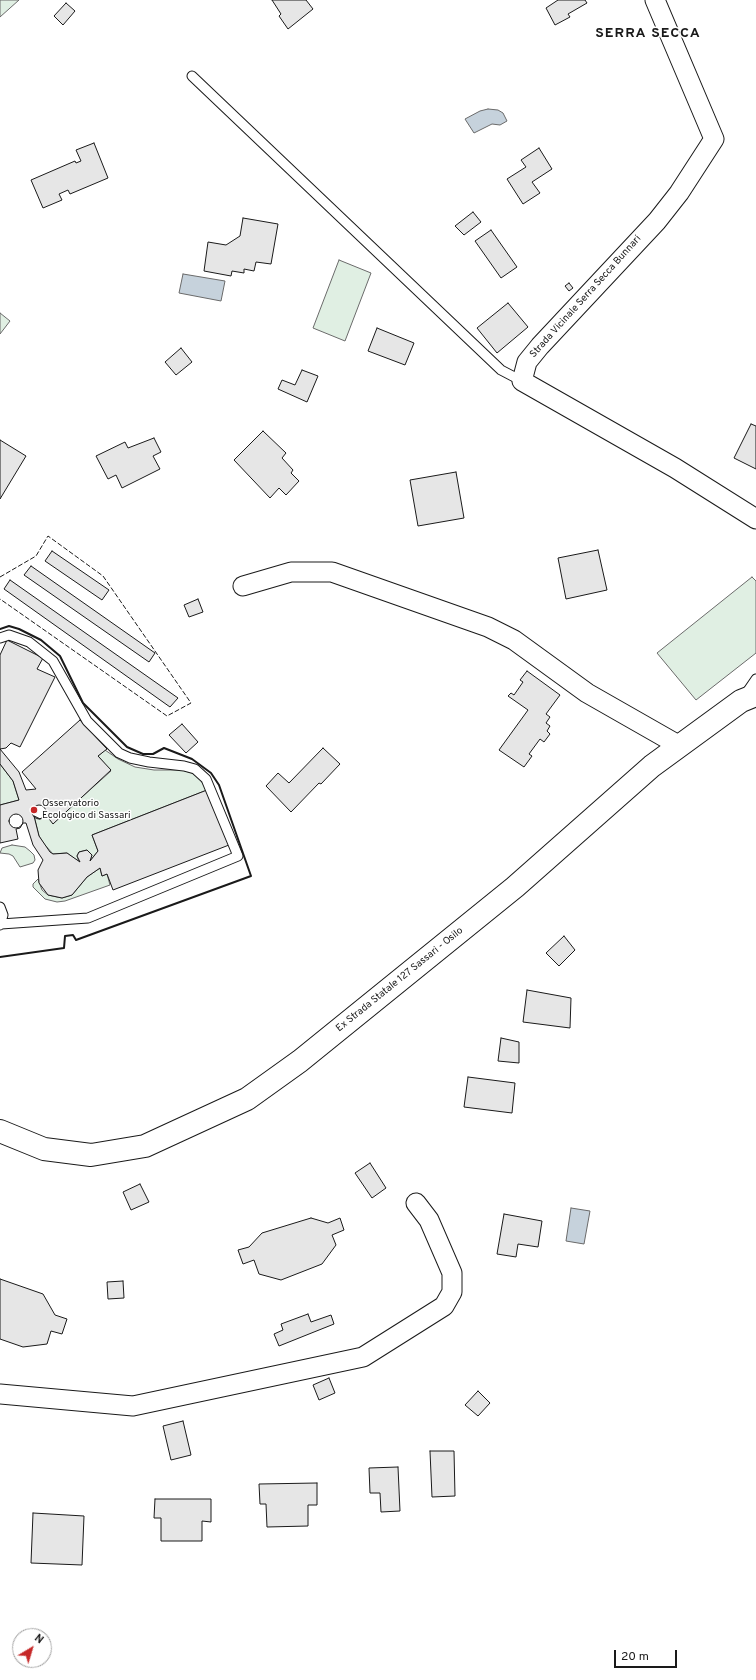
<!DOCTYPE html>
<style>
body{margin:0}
#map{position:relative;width:756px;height:1680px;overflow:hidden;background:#fff;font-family:Overpass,sans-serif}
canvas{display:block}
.north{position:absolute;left:12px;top:1628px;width:40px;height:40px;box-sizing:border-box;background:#fff;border:1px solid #a3a3a3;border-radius:50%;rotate:38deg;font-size:11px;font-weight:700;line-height:16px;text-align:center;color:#1a1a1a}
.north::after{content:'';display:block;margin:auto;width:14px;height:18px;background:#c62828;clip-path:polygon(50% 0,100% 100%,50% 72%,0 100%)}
.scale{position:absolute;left:614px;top:1650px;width:63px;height:18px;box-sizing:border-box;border:2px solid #1a1a1a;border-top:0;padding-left:5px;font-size:12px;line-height:14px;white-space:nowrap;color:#1a1a1a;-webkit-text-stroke:3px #fff;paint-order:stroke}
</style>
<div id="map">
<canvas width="756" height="1680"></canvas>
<div class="north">N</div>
<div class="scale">20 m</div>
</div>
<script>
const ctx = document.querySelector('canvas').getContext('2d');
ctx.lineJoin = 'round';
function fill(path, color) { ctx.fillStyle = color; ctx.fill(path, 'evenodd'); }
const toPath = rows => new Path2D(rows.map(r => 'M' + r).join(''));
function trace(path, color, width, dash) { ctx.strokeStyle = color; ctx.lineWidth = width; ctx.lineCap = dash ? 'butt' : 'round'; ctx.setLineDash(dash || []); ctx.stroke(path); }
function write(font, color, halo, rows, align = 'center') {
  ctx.font = font + ' Overpass,sans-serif'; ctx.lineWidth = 3; ctx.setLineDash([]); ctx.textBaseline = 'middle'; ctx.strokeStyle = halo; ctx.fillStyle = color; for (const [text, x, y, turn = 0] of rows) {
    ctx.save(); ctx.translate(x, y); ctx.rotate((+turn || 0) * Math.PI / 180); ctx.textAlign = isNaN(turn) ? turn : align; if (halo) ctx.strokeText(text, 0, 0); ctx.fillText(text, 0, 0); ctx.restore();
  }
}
const green = toPath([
 [0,0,19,0,0,17,0,0],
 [339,260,371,273,345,341,313,328,339,260],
 [0,313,10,321,0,334,0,313],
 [752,577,756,581,756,653,696,700,657,653,752,577],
 [105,750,118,759,135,767,154,770,182,770,192,773,199,778,207,790,92,835,98,851,90,861,92,855,87,850,79,852,77,856,79,862,67,853,53,854,44,844,39,836,34,816,40,819,46,815,53,823,111,771,98,756,105,750],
 [0,764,13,781,19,800,0,805,0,764],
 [12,845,25,847,30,851,34,855,35,860,33,863,20,867,13,856,9,854,0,853,2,848,12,845],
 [100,868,102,876,107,874,110,885,65,901,57,902,45,899,33,887,33,884,38,879,42,890,48,895,62,898,72,895,87,877,100,868]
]);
const water = toPath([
 [488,109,498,110,503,113,507,121,500,125,492,124,474,133,465,119,480,111,488,109],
 [183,274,225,281,221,301,179,293,183,274],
 [571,1208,590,1211,584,1244,566,1241,571,1208]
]);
const building = toPath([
 [272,0,306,0,313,9,288,29,279,16,281,14,272,0],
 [558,0,585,0,587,3,568,14,570,17,555,25,546,8,558,0],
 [66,3,75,11,63,25,54,16,66,3],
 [94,143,108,178,70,194,68,190,59,194,62,200,43,208,31,180,75,161,76,163,81,161,76,150,94,143],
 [539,148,552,169,532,182,540,193,523,204,507,179,526,167,521,160,539,148],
 [473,212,481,222,464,235,455,226,473,212],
 [243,218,278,224,271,264,256,262,254,271,244,269,244,273,232,271,231,276,204,271,208,242,226,245,240,236,243,218],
 [491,230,517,267,501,278,475,241,491,230],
 [569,283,573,288,569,291,565,286,569,283],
 [508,303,528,327,497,353,477,328,508,303],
 [377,328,414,343,405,365,368,351,377,328],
 [181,348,192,362,176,375,165,362,181,348],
 [302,370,318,376,307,402,278,389,282,380,295,385,302,370],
 [751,424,756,426,756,469,734,458,751,424],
 [263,431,286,453,282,458,293,470,291,473,299,481,286,495,279,488,270,498,234,460,263,431],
 [154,438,161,452,153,456,160,469,122,488,116,475,108,479,96,456,125,442,128,448,154,438],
 [0,440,26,456,0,499,0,440],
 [456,472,464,518,418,526,410,480,456,472],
 [598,550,607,590,566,599,558,558,598,550],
 [52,551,109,590,102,600,45,561,52,551],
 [31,566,155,653,149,662,24,575,31,566],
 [10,580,178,698,170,707,4,589,10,580],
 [198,599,203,612,189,617,184,605,198,599],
 [7,640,43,658,37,669,55,677,20,747,11,743,6,748,0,749,0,655,7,640],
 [527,671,560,695,546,714,550,717,546,723,550,726,547,731,550,734,544,742,540,739,529,754,532,756,524,767,499,750,528,710,508,696,511,693,514,695,523,682,520,680,527,671],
 [80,720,107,749,98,756,111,770,53,824,46,815,40,819,34,816,39,836,50,852,53,854,67,853,80,862,77,856,79,852,87,850,92,855,90,861,98,851,92,835,207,790,229,845,113,890,107,874,102,876,100,868,87,877,72,895,62,898,48,895,39,883,38,870,43,860,33,845,26,823,23,823,20,828,16,829,18,839,0,843,0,805,19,800,13,781,0,764,0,749,19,772,26,790,36,789,22,772,80,720],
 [182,724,198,742,186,753,169,735,182,724],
 [323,748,340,764,321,784,319,783,291,812,266,786,278,773,289,783,323,748],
 '32 812a7 7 0 1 1 14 0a7 7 0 1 1-14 0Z',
 '9 821a7 7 0 1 1 14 0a7 7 0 1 1-14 0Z',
 [564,936,575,950,559,966,546,953,564,936],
 [527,990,571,998,570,1028,523,1022,527,990],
 [501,1038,519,1042,519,1063,498,1061,501,1038],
 [468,1077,515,1083,512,1113,464,1107,468,1077],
 [370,1163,386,1188,372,1198,355,1173,370,1163],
 [140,1184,149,1202,131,1210,123,1192,140,1184],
 [504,1214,542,1221,538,1247,518,1244,516,1257,497,1254,504,1214],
 [311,1218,328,1223,340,1218,344,1230,332,1235,336,1245,322,1264,281,1280,259,1274,254,1260,243,1264,238,1250,249,1247,262,1233,311,1218],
 [0,1279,43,1294,55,1315,67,1319,62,1334,51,1331,47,1344,23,1347,0,1339,0,1279],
 [123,1281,124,1298,108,1299,107,1282,123,1281],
 [308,1314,311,1322,331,1315,334,1324,279,1346,274,1334,283,1330,281,1324,308,1314],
 [329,1378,335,1393,319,1400,313,1385,329,1378],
 [478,1391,490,1403,478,1416,465,1405,478,1391],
 [183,1421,191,1455,171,1460,163,1426,183,1421],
 [430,1451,454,1451,455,1496,432,1497,430,1451],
 [398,1467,400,1511,381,1512,380,1493,370,1493,369,1468,398,1467],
 [317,1483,317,1505,308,1505,308,1526,267,1527,266,1504,260,1504,259,1484,317,1483],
 [155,1499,211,1499,211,1522,202,1521,202,1541,161,1541,161,1518,154,1518,155,1499],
 [33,1513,84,1516,82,1565,31,1563,33,1513]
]);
const lane = toPath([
 [192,76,501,370,522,381],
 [0,638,9,635,29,642,53,661,87,721,119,753,130,758,149,762,184,766,195,769,206,779,238,856,88,918,1,924],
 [745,695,756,679],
 [0,907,3,915,0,925]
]);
const street = toPath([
 [655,0,714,139,679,193,657,221,540,346,527,362,522,381,675,468,756,519],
 [243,586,291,572,332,572,488,627,514,640,587,693,680,746],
 [0,1394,133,1406,363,1357,444,1306,452,1292,452,1273,429,1220,416,1203]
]);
const secondary = toPath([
 [0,1131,44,1149,91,1155,145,1146,247,1099,300,1061,515,887,652,766,741,701,756,695]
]);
const fence = toPath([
 [0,577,36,556,48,536,103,576,191,703,167,716,0,599]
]);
const wall = toPath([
 [0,629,9,626,19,629,41,640,60,656,83,703,127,747,143,754,153,754,164,748,192,759,211,773,219,785,251,876,76,940,73,935,65,936,64,948,0,957]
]);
const markers = [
 [34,810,4,"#c62828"]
];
const streetNames = [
 ["Strada Vicinale Serra Secca Bunnari",586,297,-48],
 ["Ex Strada Statale 127 Sassari - Osilo",400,980,-39]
];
const poiNames = [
 ["Osservatorio",42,804],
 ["Ecologico di Sassari",42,816]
];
const districtNames = [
 ["SERRA SECCA",648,34]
];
fill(green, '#e0efe3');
trace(green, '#6a6a6a', 1);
fill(water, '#c6d2dc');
trace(water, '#6a6a6a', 1);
fill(building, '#e6e6e6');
trace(building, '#1a1a1a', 1);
trace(lane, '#1a1a1a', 11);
trace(street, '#1a1a1a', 21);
trace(secondary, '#1a1a1a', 24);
trace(lane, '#fff', 9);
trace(street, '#fff', 19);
trace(secondary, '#fff', 22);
trace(fence, '#1a1a1a', 1, [5, 2]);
trace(wall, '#1a1a1a', 2);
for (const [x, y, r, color] of markers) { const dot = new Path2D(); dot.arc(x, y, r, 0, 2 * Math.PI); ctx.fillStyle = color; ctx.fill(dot); trace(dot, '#fff', 1.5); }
write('10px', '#1a1a1a', '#fff', streetNames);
write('10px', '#1a1a1a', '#fff', poiNames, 'left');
ctx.letterSpacing = '1px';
write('bold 14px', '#1a1a1a', '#fff', districtNames);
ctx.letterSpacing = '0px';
</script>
